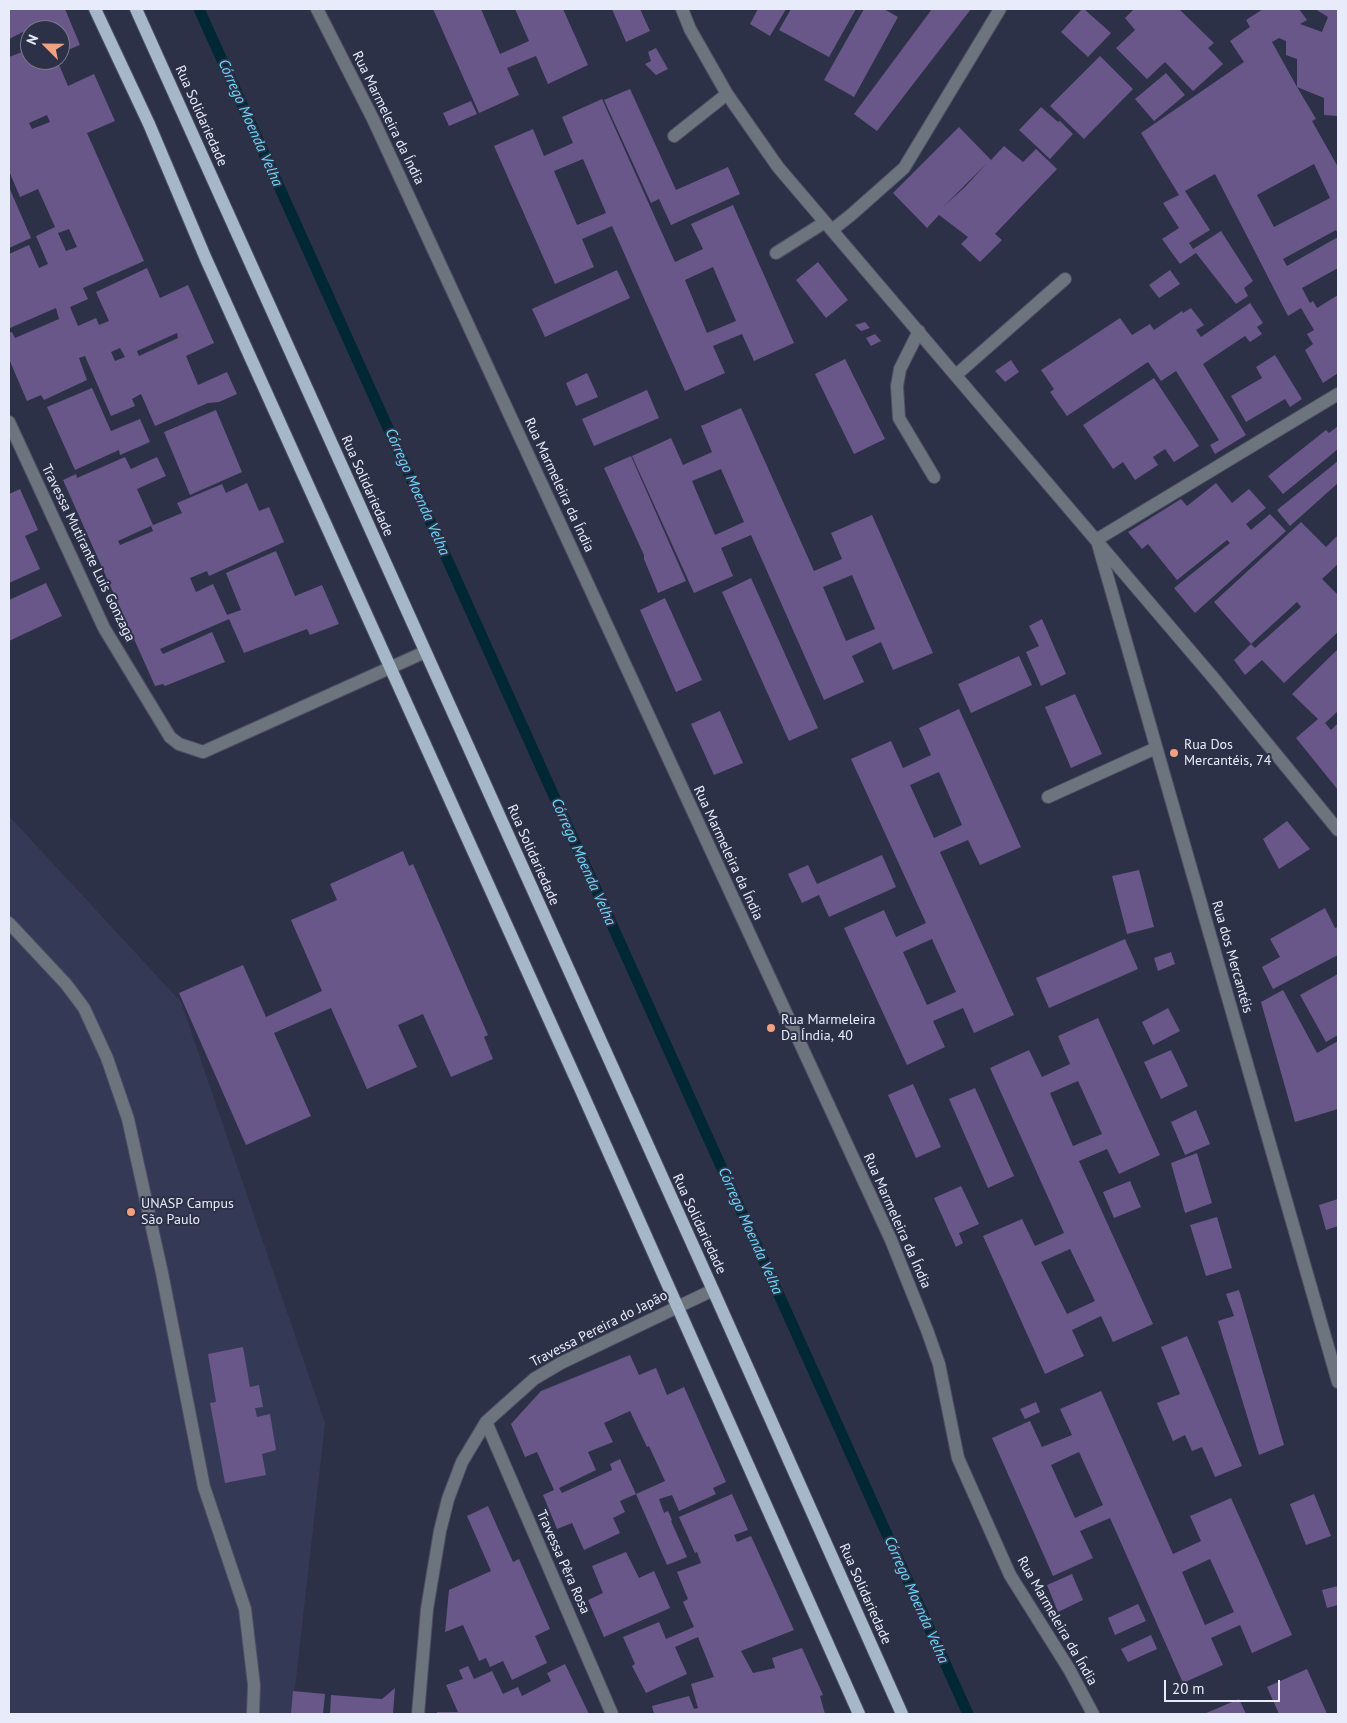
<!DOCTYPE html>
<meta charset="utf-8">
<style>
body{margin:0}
#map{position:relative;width:1347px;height:1723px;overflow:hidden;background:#2d3147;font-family:"PT Sans",sans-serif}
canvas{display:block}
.frame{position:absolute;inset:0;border:10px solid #e8ecfa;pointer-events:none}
.north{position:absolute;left:20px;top:20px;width:50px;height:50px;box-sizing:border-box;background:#2d3147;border:1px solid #787c8f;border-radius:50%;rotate:293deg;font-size:14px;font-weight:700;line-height:20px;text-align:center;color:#e8ecfa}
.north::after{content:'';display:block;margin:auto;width:18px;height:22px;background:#f2a080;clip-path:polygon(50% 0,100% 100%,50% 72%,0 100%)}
.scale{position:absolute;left:1164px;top:1680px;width:116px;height:22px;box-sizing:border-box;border:2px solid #e8ecfa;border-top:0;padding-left:6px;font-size:15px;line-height:18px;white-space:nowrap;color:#e8ecfa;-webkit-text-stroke:4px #2d3147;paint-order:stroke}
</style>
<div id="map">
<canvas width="1347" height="1723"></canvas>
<div class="frame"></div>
<div class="north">N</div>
<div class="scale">20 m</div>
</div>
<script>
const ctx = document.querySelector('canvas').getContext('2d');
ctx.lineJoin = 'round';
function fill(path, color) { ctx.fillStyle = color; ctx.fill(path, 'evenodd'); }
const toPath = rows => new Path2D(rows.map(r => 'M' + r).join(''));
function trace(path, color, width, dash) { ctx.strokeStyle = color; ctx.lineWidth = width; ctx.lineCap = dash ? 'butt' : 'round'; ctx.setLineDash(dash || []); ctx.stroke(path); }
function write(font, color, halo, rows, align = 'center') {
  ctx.font = font + ' "PT Sans",sans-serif'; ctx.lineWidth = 4; ctx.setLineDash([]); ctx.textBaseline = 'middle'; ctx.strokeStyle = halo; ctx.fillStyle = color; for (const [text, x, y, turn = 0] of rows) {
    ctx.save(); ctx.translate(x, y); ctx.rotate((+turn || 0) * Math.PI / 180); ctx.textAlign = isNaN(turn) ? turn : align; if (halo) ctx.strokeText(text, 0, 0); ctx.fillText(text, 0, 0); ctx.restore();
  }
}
const built = toPath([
 [9,816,181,1002,325,1423,292,1714,9,1714]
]);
const stream = toPath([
 [199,9,968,1714]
]);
const building = toPath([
 [9,9,65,9,80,45,60,53,60,30,30,30,30,36,27,30,9,39],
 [433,9,481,9,500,54,529,41,515,9,563,9,588,65,548,84,536,56,507,68,519,95,479,113],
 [612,9,640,9,650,31,626,42],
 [758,9,786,9,770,36,750,24],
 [791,9,856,9,829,57,779,30],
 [864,9,884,9,898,17,854,97,824,80],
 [932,9,971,9,877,131,854,114],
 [1082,9,1084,9,1111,33,1088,57,1061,32],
 [1134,9,1179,9,1214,43,1208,48,1223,64,1193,91,1165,62,1147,79,1116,48,1135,30,1125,18],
 [1263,9,1299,9,1307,20,1300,24,1322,32,1328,17,1315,9,1338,9,1338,116,1324,115,1324,98,1297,87,1297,59,1286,55,1286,41,1279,38,1272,42,1297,87,1316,119,1312,121,1338,167,1338,234,1336,230,1283,259,1287,266,1338,237,1338,268,1302,288,1310,303,1313,301,1317,308,1338,295,1338,373,1323,383,1305,350,1313,344,1307,334,1314,330,1301,308,1288,316,1215,174,1185,191,1210,230,1189,243,1193,249,1221,231,1253,281,1244,288,1248,296,1236,304,1196,253,1180,264,1162,239,1179,228,1163,203,1179,195,1141,133,1244,62,1230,41,1250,27,1246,20],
 [1314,164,1330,198,1274,227,1257,195],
 [656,48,668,69,656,75,645,64,651,61,648,52],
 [30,49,30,60,57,60,68,86,94,74,115,121,87,133,144,261,83,288,88,299,70,307,78,326,96,318,99,325,109,321,96,292,147,268,160,298,188,285,214,343,186,356,198,385,227,372,237,394,219,402,208,403,155,426,141,394,132,399,135,406,111,416,85,356,79,358,87,380,44,400,41,395,27,401,9,359,9,333,12,332,15,338,59,319,56,308,10,328,9,325,9,254,29,245,39,268,48,264,36,236,55,227,38,189,20,197,9,171,9,57],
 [47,115,50,122,32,129,29,123],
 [69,229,77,247,66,251,58,233],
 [177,333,178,338,139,356,137,351],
 [120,348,125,357,115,361,111,352],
 [1100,56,1133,89,1084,139,1050,106],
 [1166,73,1185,95,1154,121,1135,99],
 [630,89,676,190,728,167,740,194,671,225,659,199,651,203,604,100],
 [602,99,675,262,703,249,691,224,733,205,794,343,754,361,742,334,713,346,725,373,685,391,612,226,582,239,594,267,555,284,494,146,533,129,544,156,573,143,562,117],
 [583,159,606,213,577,225,554,171],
 [713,267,736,321,707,333,685,280],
 [471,101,477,114,449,126,443,113],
 [1041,107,1058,122,1060,121,1073,134,1050,159,1019,130],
 [959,127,991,160,1004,146,1023,162,1036,149,1057,169,995,234,1002,240,980,262,961,244,968,237,939,215,927,228,893,193],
 [987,163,965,187,944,206],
 [9,187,31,238,9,248],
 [818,262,848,300,826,318,796,280],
 [617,270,630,298,545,337,532,309],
 [1170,270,1180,284,1159,298,1149,285],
 [1250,303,1263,323,1257,327,1262,334,1250,342,1245,336,1203,364,1246,435,1215,454,1210,445,1219,440,1176,371,1161,381,1148,362,1067,416,1050,392,1054,389,1041,370,1120,318,1132,335,1150,324,1154,330,1182,311,1183,313,1191,308,1204,325,1196,330,1201,337],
 [865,322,870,328,861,331,855,325],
 [875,334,881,341,871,346,866,338],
 [1275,355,1302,399,1290,407,1285,399,1246,422,1231,396,1262,378,1256,367],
 [845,359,885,439,854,454,815,374],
 [1011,360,1019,372,1005,382,995,371],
 [587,373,598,397,576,406,566,383],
 [1154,378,1199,446,1174,462,1165,449,1153,457,1158,465,1135,480,1123,462,1113,469,1083,425],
 [92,388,111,431,140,419,150,442,120,455,119,450,75,470,47,407],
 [647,390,659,418,594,446,582,419],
 [741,408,814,571,842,559,831,533,872,515,933,653,893,670,881,642,852,656,864,682,824,700,751,535,721,548,733,576,694,593,632,456,671,438,683,465,712,452,701,426],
 [721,469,744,522,715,535,692,481],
 [852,575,875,629,846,641,823,587],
 [216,410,242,472,190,495,164,432],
 [1338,426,1338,449,1283,494,1268,476,1326,430,1329,433],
 [631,456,686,581,658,593,644,559,644,555,604,468],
 [125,457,131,469,157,457,166,476,137,489,153,525,118,541,120,545,153,531,151,526,182,513,177,503,222,484,226,493,247,483,259,511,269,507,284,542,209,576,207,571,190,578,196,592,213,584,227,615,241,610,226,573,276,551,295,596,322,585,339,624,310,635,307,629,244,653,229,619,160,649,163,654,212,632,225,662,165,686,163,684,155,686,63,480,76,474,77,478],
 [1338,461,1338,483,1290,526,1277,510],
 [1216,483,1232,503,1249,489,1266,508,1246,524,1251,530,1270,514,1286,531,1195,613,1174,588,1230,543,1227,540,1177,580,1148,544,1142,549,1128,532,1181,499,1187,506],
 [20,489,38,530,25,536,40,569,9,583,9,494],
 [1301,522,1326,547,1338,535,1338,564,1322,579,1338,595,1338,632,1284,683,1262,660,1245,675,1234,660,1251,644,1255,648,1301,607,1297,602,1251,644,1214,602],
 [751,578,818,728,789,741,722,592],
 [46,583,62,616,9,641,9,600],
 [665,598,702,680,676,692,640,610],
 [1042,619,1066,674,1041,686,1026,652,1039,646,1029,626],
 [1338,649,1338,711,1325,723,1331,730,1338,723,1338,790,1296,738,1318,719,1292,694],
 [1019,656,1032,685,971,713,958,684],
 [1075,694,1102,754,1071,768,1045,707],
 [959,709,1021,847,980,865,968,840,940,852,1014,1015,974,1033,963,1008,933,1021,945,1047,907,1065,844,928,884,910,896,937,926,923,851,759,891,741,903,768,931,755,919,728],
 [939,772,962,825,934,838,910,785],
 [932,939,956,992,927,1005,903,952],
 [720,711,743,763,714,775,691,724],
 [1287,821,1310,849,1279,869,1263,839],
 [403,851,409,866,413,864,488,1035,484,1037,493,1059,451,1077,423,1014,398,1025,417,1067,367,1089,331,1008,274,1033,311,1116,246,1145,179,993,243,965,266,1017,322,991,291,920,337,900,330,884],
 [882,855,896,887,829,917,819,895,802,903,788,874,808,865,817,884],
 [1139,870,1154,927,1127,934,1112,876],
 [1325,908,1335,928,1338,927,1338,955,1273,989,1262,967,1280,957,1270,939],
 [1125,939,1138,969,1049,1008,1036,978],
 [1171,952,1175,964,1158,971,1154,958],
 [1338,974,1338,1035,1326,1042,1300,995],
 [1283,990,1317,1053,1338,1041,1338,1109,1295,1122,1261,1002],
 [1168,1008,1180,1031,1153,1045,1142,1022],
 [1098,1018,1160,1155,1119,1174,1107,1149,1079,1161,1153,1324,1113,1342,1101,1316,1072,1330,1084,1356,1045,1374,983,1236,1022,1219,1035,1246,1064,1233,990,1068,1029,1050,1042,1077,1070,1064,1058,1036],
 [1078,1081,1102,1134,1073,1146,1050,1093],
 [1070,1249,1095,1301,1067,1314,1041,1262],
 [1171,1050,1188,1086,1161,1099,1144,1062],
 [913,1084,941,1147,916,1158,888,1095],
 [975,1088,1014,1176,988,1188,949,1099],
 [1196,1110,1210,1144,1185,1155,1171,1122],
 [1197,1153,1212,1203,1185,1213,1171,1163],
 [1130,1181,1141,1207,1114,1218,1103,1192],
 [961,1186,979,1224,959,1233,963,1243,956,1247,934,1198],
 [1338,1199,1338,1226,1326,1230,1319,1205],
 [1217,1217,1232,1268,1206,1276,1190,1225],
 [1239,1290,1284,1445,1259,1455,1218,1321,1234,1316,1226,1294],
 [1187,1336,1242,1466,1215,1477,1202,1447,1192,1451,1185,1435,1173,1441,1157,1403,1180,1394,1161,1347],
 [243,1347,250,1387,259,1385,263,1407,255,1408,257,1417,270,1414,276,1450,262,1454,266,1475,225,1483,210,1403,216,1402,208,1354],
 [630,1355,639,1375,656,1368,667,1395,684,1387,726,1482,713,1488,716,1494,679,1511,672,1495,659,1499,664,1513,668,1511,672,1520,671,1521,687,1557,667,1565,636,1494,665,1481,649,1446,647,1447,630,1411,604,1423,613,1442,588,1452,596,1470,559,1488,562,1493,612,1470,610,1464,620,1459,636,1494,620,1501,625,1512,613,1518,620,1533,584,1550,572,1523,557,1529,543,1495,554,1490,537,1452,525,1457,511,1424,541,1391],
 [1101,1391,1173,1554,1201,1541,1190,1516,1231,1498,1292,1635,1252,1653,1240,1625,1211,1638,1223,1665,1183,1683,1110,1518,1080,1531,1093,1558,1053,1576,992,1438,1030,1421,1042,1447,1072,1435,1060,1409],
 [1079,1452,1103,1505,1075,1518,1051,1465],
 [1210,1559,1234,1612,1205,1625,1182,1572],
 [1036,1402,1040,1412,1025,1419,1020,1409],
 [732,1494,748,1530,734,1535,737,1542,751,1536,794,1630,741,1651,753,1673,775,1668,772,1658,802,1648,823,1695,820,1696,825,1714,654,1714,652,1706,689,1696,694,1709,698,1708,691,1684,714,1677,698,1637,675,1647,687,1674,646,1693,632,1666,635,1664,623,1637,659,1622,666,1639,694,1627,683,1602,688,1599,677,1572,701,1563,697,1552,695,1553,679,1517],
 [1314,1494,1331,1536,1306,1545,1290,1504],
 [488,1506,513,1562,519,1559,550,1629,535,1636,547,1663,512,1680,503,1661,490,1667,486,1658,479,1661,463,1625,445,1632,449,1590,491,1571,467,1516],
 [626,1552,639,1578,654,1571,670,1608,604,1637,588,1600,603,1593,592,1566],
 [1072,1574,1083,1600,1058,1612,1047,1585],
 [1338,1586,1338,1605,1327,1608,1322,1590],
 [1138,1604,1146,1621,1115,1635,1108,1618],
 [1151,1635,1157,1649,1128,1662,1121,1649],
 [565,1664,589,1714,437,1714,437,1712,458,1712,446,1685,463,1679,459,1670,468,1666,474,1679,492,1671,503,1694,518,1687,522,1696,551,1681,547,1673],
 [1307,1669,1327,1714,1279,1714,1267,1687],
 [395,1688,393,1714,330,1714,331,1695,382,1699],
 [293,1691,325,1694,323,1714,291,1714],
 [1239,1699,1246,1714,1204,1714]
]);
const minor = toPath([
 [317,9,373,119,891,1240,927,1330,939,1364,958,1458,1010,1575,1069,1669,1093,1714],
 [682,9,690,29,727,94,778,167,1216,681,1338,830],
 [674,136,727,94],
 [832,230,851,215,904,168,1000,9],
 [776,253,825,222],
 [919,331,900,369,897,386,899,418,934,477],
 [956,375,1065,279],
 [9,422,104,628,170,737,179,744,203,752,425,652],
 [1096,540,1338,394],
 [1098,544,1338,1382],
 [1048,797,1156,748],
 [9,923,66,984,84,1008,107,1058,128,1119,162,1273,204,1487,245,1609,254,1685,253,1714],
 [486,1422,612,1714],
 [418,1714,427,1609,440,1531,448,1499,462,1462,486,1422,534,1379,561,1363,713,1290]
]);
const major = toPath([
 [95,9,149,124,206,259,580,1088,859,1714],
 [136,9,713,1290,902,1714]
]);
const markers = [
 [1174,753,5,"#f2a080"],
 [771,1028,5,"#f2a080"],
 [131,1212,5,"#f2a080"]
];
const streetNames = [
 ["Rua Solidariedade",201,116,66],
 ["Rua Marmeleira da Índia",388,118,64],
 ["Rua Marmeleira da Índia",559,485,65],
 ["Rua Solidariedade",367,486,66],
 ["Travessa Mutirante Luís Gonzaga",88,553,64],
 ["Rua Marmeleira da Índia",728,853,65],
 ["Rua Solidariedade",533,855,66],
 ["Rua dos Mercantéis",1232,957,74],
 ["Rua Marmeleira da Índia",897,1221,66],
 ["Rua Solidariedade",699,1224,65],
 ["Travessa Pereira do Japão",599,1329,-27],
 ["Travessa Pêra Rosa",563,1562,66],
 ["Rua Solidariedade",865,1594,66],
 ["Rua Marmeleira da Índia",1057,1621,60]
];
const poiNames = [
 ["Rua Dos",1184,745],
 ["Mercantéis, 74",1184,761],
 ["Rua Marmeleira",781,1020],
 ["Da Índia, 40",781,1036],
 ["UNASP Campus",141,1204],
 ["São Paulo",141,1220]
];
const waterNames = [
 ["Córrego Moenda Velha",250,123,66],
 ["Córrego Moenda Velha",417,492,66],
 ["Córrego Moenda Velha",583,862,66],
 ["Córrego Moenda Velha",750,1231,66],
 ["Córrego Moenda Velha",916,1600,66]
];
fill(built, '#343a55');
trace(stream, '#002834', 11);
fill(building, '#695789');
trace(minor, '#4b4f64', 14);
trace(major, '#4b4f64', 14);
trace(minor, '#6c757e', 12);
trace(major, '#a5b7c9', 12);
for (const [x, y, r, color] of markers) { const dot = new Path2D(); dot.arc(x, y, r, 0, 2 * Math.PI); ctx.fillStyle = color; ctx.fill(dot); trace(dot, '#2d3147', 2); }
write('14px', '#e8ecfa', '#2d3147', streetNames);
write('14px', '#e8ecfa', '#2d3147', poiNames, 'left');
write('italic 15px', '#6ed9fe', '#2d3147', waterNames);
</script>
